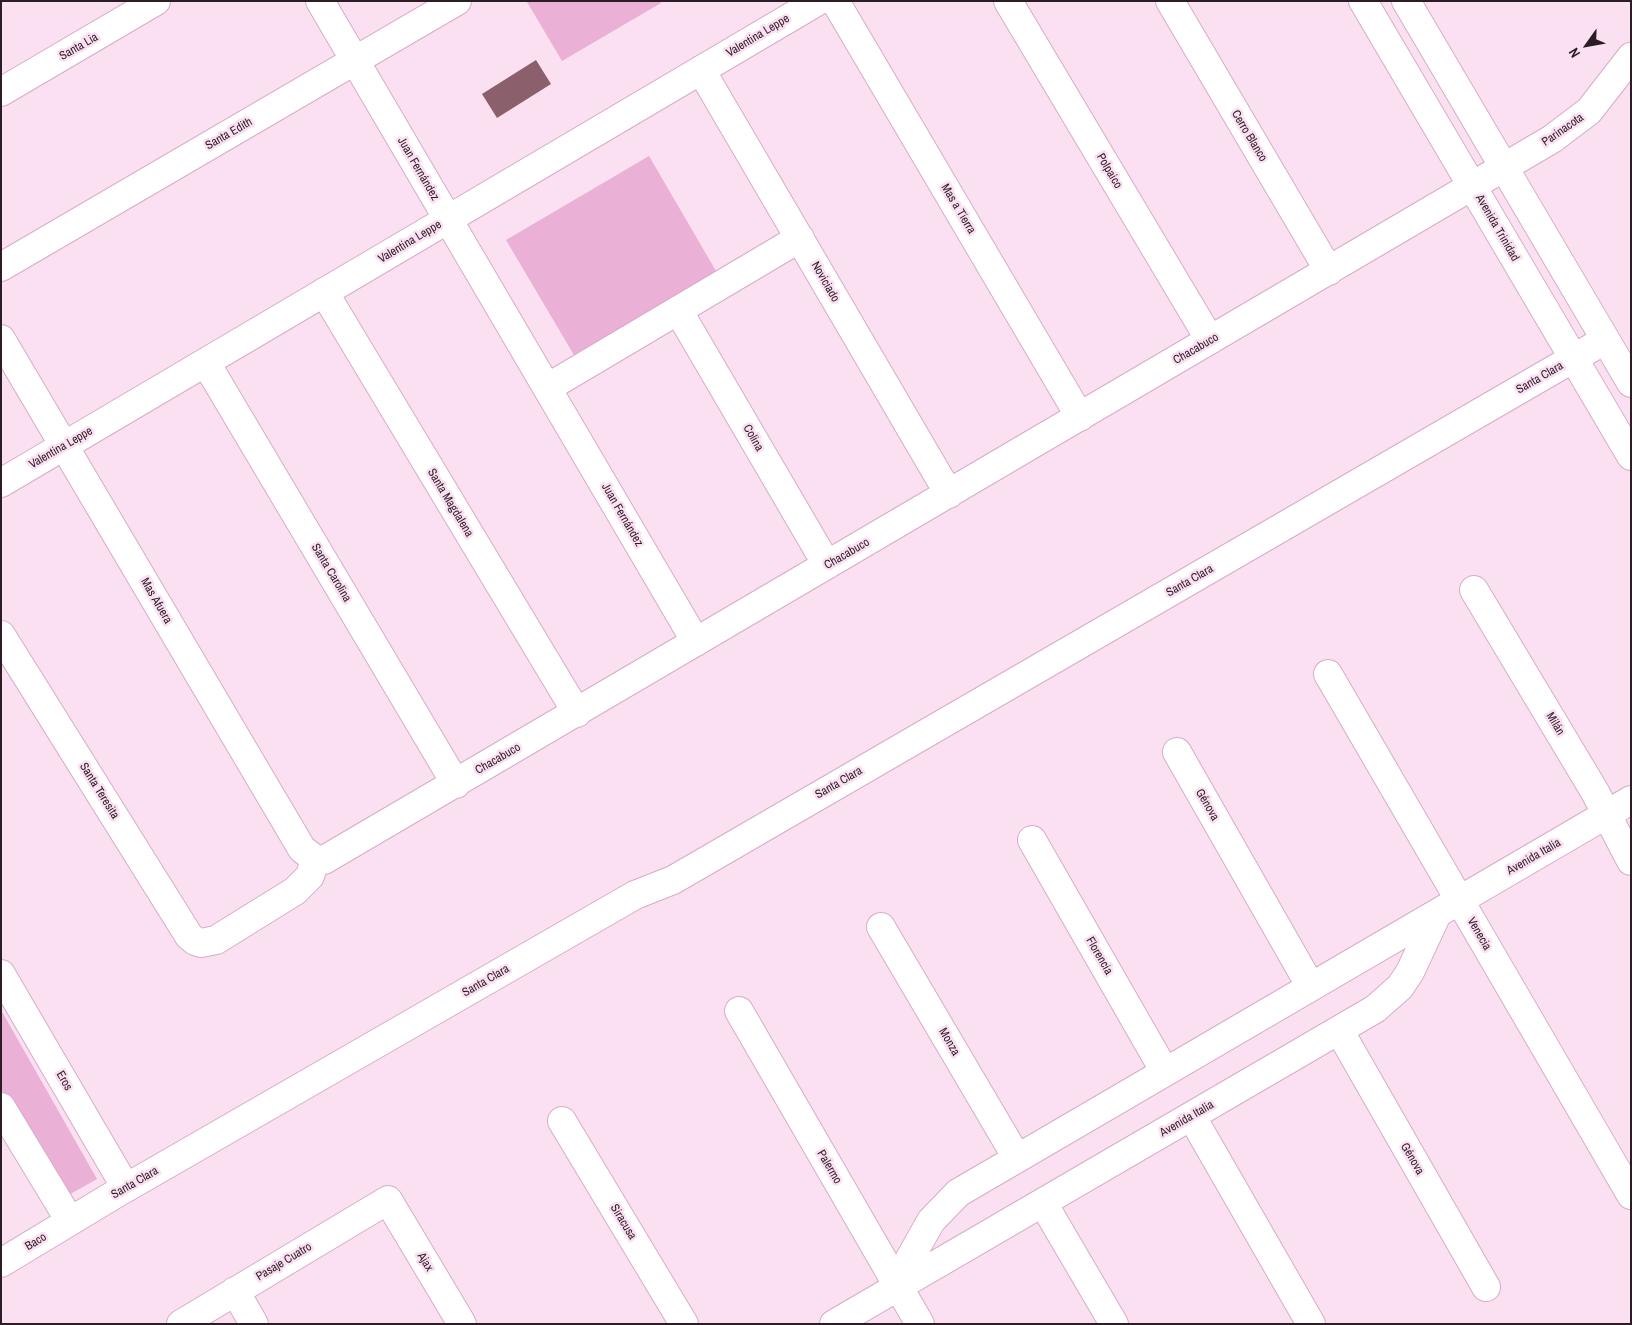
<!DOCTYPE html>
<meta charset="utf-8">
<style>
body{margin:0}
#map{position:relative;width:1632px;height:1325px;overflow:hidden;background:#fae0f0;font-family:"Archivo Narrow",sans-serif}
canvas{display:block}
.frame{position:absolute;inset:0;border:2px solid #2c1c26;pointer-events:none}
.north{position:absolute;left:1562px;top:20px;width:50px;height:50px;-webkit-text-stroke:4px #fae0f0;paint-order:stroke;rotate:238deg;font-size:14px;font-weight:700;line-height:20px;text-align:center;color:#2c1c26}
.north::after{content:'';display:block;margin:auto;width:18px;height:22px;background:#2c1c26;clip-path:polygon(50% 0,100% 100%,50% 72%,0 100%)}
</style>
<div id="map">
<canvas width="1632" height="1325"></canvas>
<div class="frame"></div>
<div class="north">N</div>
</div>
<script>
const ctx = document.querySelector('canvas').getContext('2d');
ctx.lineJoin = 'round';
function fill(path, color) { ctx.fillStyle = color; ctx.fill(path, 'evenodd'); }
const toPath = rows => new Path2D(rows.map(r => 'M' + r).join(''));
function trace(path, color, width, dash) { ctx.strokeStyle = color; ctx.lineWidth = width; ctx.lineCap = dash ? 'butt' : 'round'; ctx.setLineDash(dash || []); ctx.stroke(path); }
function write(font, color, halo, rows, align = 'center') {
  ctx.font = font + ' "Archivo Narrow",sans-serif'; ctx.lineWidth = 5; ctx.setLineDash([]); ctx.textBaseline = 'middle'; ctx.strokeStyle = halo; ctx.fillStyle = color; for (const [text, x, y, turn = 0] of rows) {
    ctx.save(); ctx.translate(x, y); ctx.rotate((+turn || 0) * Math.PI / 180); ctx.textAlign = isNaN(turn) ? turn : align; if (halo) ctx.strokeText(text, 0, 0); ctx.fillText(text, 0, 0); ctx.restore();
  }
}
const green = toPath([
 [529,1,660,1,661,3,562,61,527,2],
 [649,156,716,271,574,355,506,240],
 [1,1010,97,1179,65,1197,1,1089]
]);
const building = toPath([
 [536,60,551,84,497,118,482,94]
]);
const street = toPath([
 [320,1,696,642],
 [835,1,1080,417],
 [1008,1,1210,340],
 [1170,1,1329,271],
 [701,70,949,494],
 [1,92,156,1],
 [1,267,457,1],
 [324,292,577,713],
 [678,310,827,565],
 [1,339,302,849,315,859,324,860,1552,139,1589,111,1631,57],
 [206,363,456,784],
 [547,388,800,238],
 [1474,590,1595,792,1631,861],
 [1,635,189,936,195,941,201,943,216,940,295,891,310,876,315,859],
 [1328,674,1631,1195],
 [1177,752,1311,987],
 [1032,840,1165,1072],
 [881,927,1017,1158],
 [1,974,126,1188],
 [739,1011,920,1324],
 [1339,1030,1486,1287],
 [1,1107,70,1221],
 [1192,1117,1311,1324],
 [562,1121,684,1324],
 [1043,1203,1114,1324],
 [1,1263,117,1193,635,895,673,880,1605,340],
 [899,1286,909,1260,931,1221,958,1193,1631,800],
 [235,1291,254,1324],
 [181,1324,388,1200,462,1324],
 [834,1324,1375,1009,1400,987,1410,972,1437,914]
]);
const secondary = toPath([
 [1363,1,1631,456],
 [1406,1,1631,383],
 [1,483,818,1]
]);
const streetNames = [
 ["Valentina Leppe",758,36,-31],
 ["Santa Lia",79,47,-30],
 ["Parinacota",1563,130,-35],
 ["Santa Edith",229,134,-30],
 ["Cerro Blanco",1249,136,59],
 ["Juan Fernández",418,169,60],
 ["Polpaico",1109,171,59],
 ["Mas a Tierra",958,209,59],
 ["Avenida Trinidad",1497,228,60],
 ["Valentina Leppe",410,242,-31],
 ["Noviciado",825,282,60],
 ["Chacabuco",1196,349,-30],
 ["Santa Clara",1540,378,-30],
 ["Colina",753,438,60],
 ["Valentina Leppe",61,448,-30],
 ["Santa Magdalena",450,503,59],
 ["Juan Fernández",622,515,60],
 ["Chacabuco",847,554,-30],
 ["Santa Carolina",331,573,59],
 ["Santa Clara",1190,581,-30],
 ["Mas Afuera",156,601,60],
 ["Milán",1555,724,59],
 ["Chacabuco",498,759,-30],
 ["Santa Clara",839,783,-30],
 ["Santa Teresita",99,791,58],
 ["Génova",1207,805,60],
 ["Avenida Italia",1534,857,-30],
 ["Venecia",1479,934,60],
 ["Florencia",1099,956,60],
 ["Santa Clara",486,981,-30],
 ["Monza",949,1042,60],
 ["Eros",64,1081,60],
 ["Avenida Italia",1187,1119,-30],
 ["Génova",1412,1159,60],
 ["Palermo",829,1167,60],
 ["Santa Clara",135,1183,-30],
 ["Siracusa",623,1222,59],
 ["Baco",36,1242,-31],
 ["Pasaje Cuatro",284,1262,-31],
 ["Ajax",425,1262,59]
];
fill(green, '#eab0d5');
fill(building, '#8b5f6c');
trace(street, '#d6acc7', 30);
trace(secondary, '#d6acc7', 30);
trace(street, '#fff', 28);
trace(secondary, '#fff', 28);
write('12px', '#2c1c26', '#fae0f0', streetNames);
</script>
